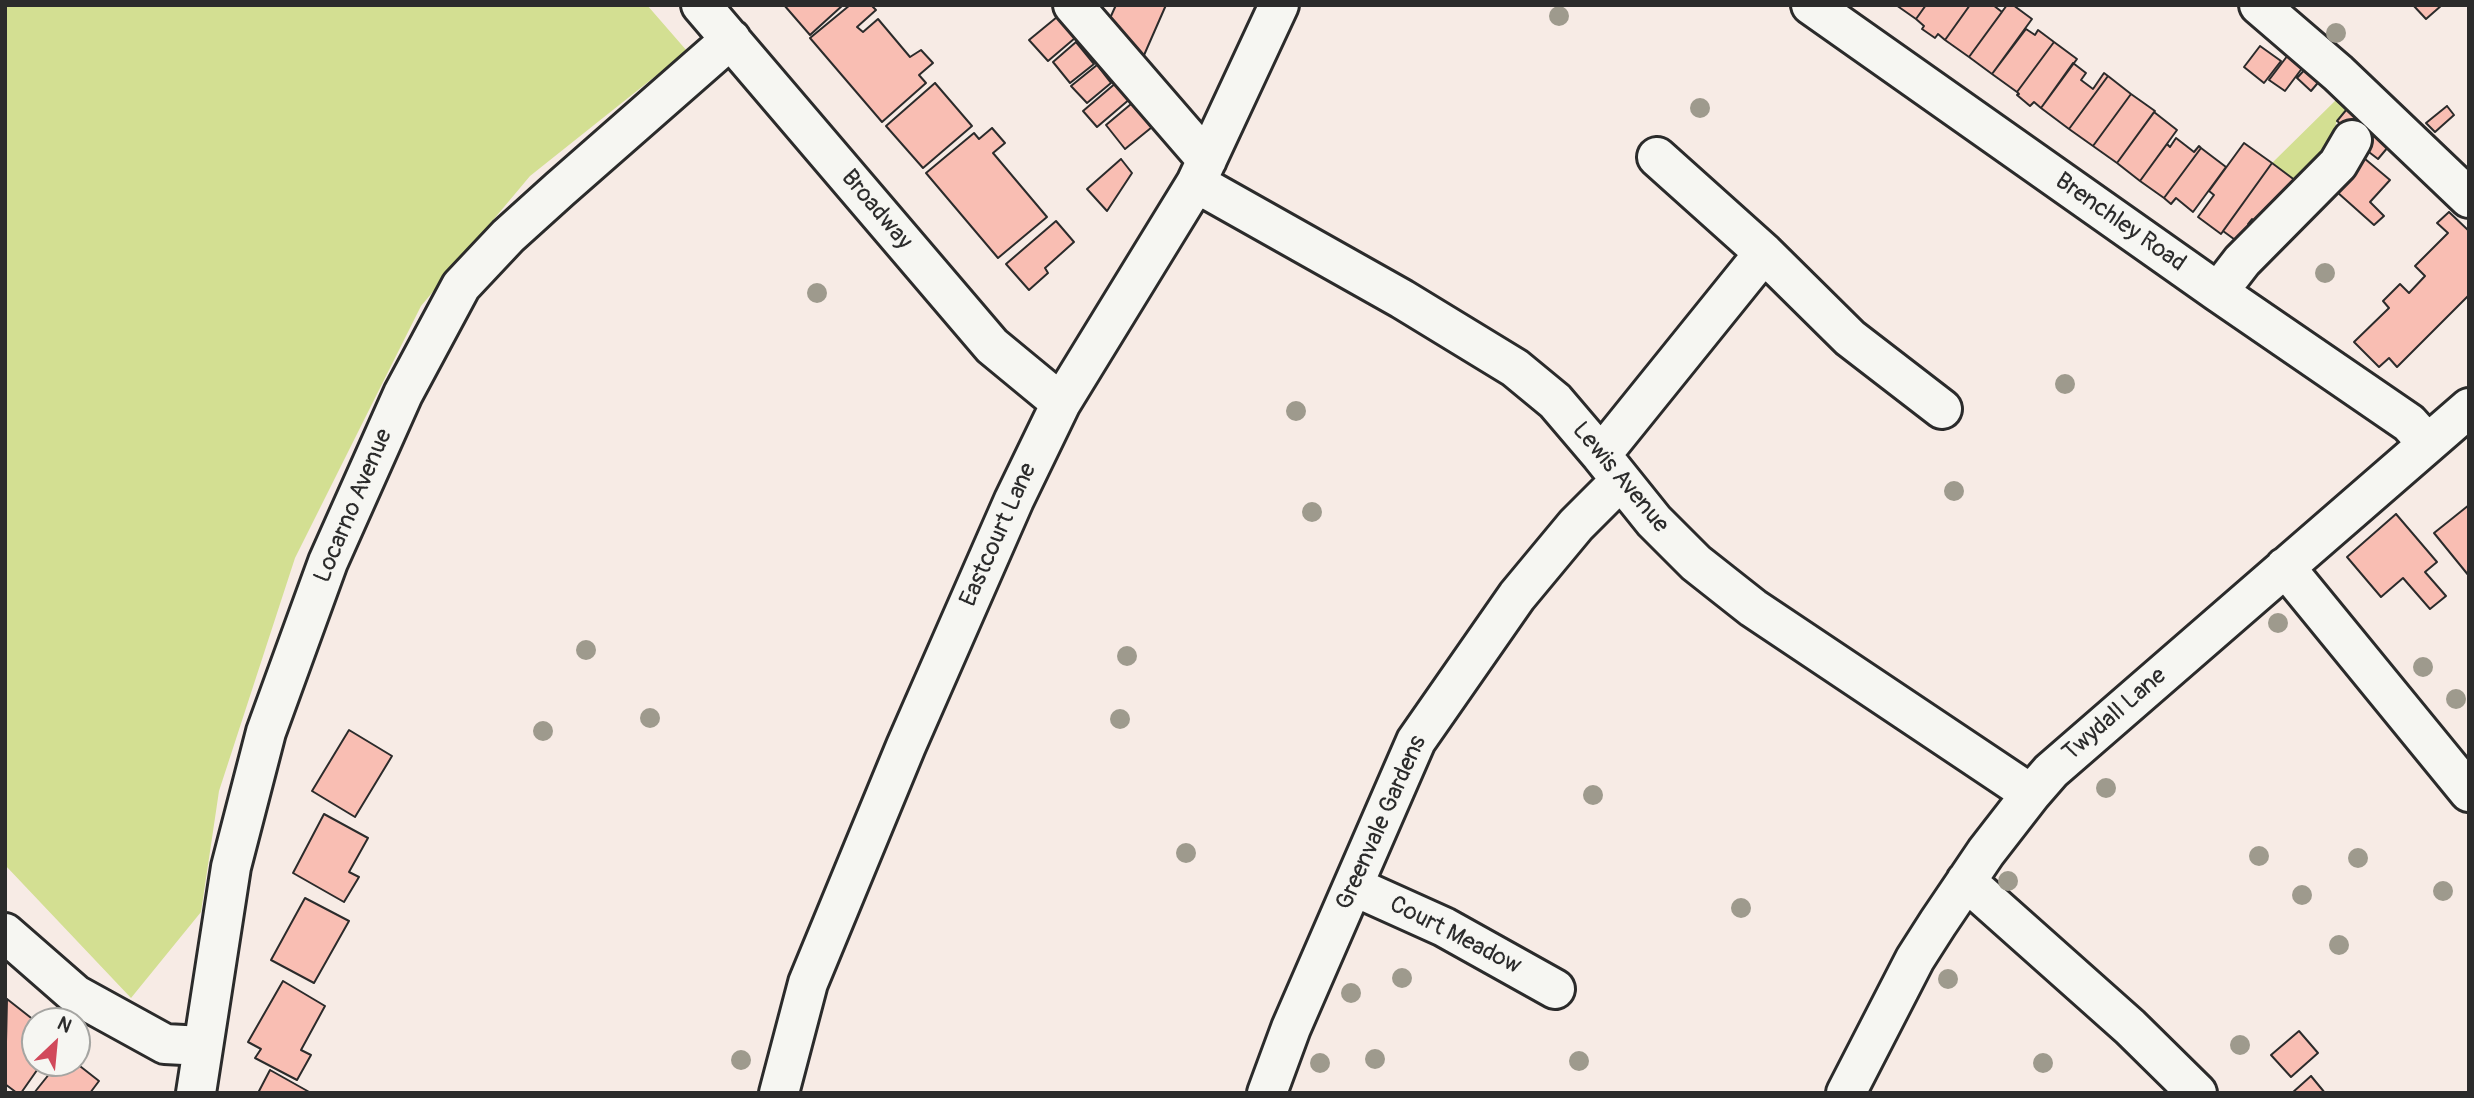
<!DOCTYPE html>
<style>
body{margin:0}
#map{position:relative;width:2474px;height:1098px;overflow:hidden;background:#f7ebe5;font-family:Pangolin,sans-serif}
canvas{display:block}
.frame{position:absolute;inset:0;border:7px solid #2b2b2b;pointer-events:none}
.north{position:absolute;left:21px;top:1007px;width:70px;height:70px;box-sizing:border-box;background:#f6f6f2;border:2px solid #a5a5a2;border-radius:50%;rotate:26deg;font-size:19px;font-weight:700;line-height:28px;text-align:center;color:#2b2b2b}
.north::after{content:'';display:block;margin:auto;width:24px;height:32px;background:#d1495b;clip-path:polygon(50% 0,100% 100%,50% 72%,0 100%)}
</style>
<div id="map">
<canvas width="2474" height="1098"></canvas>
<div class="frame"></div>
<div class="north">N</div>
</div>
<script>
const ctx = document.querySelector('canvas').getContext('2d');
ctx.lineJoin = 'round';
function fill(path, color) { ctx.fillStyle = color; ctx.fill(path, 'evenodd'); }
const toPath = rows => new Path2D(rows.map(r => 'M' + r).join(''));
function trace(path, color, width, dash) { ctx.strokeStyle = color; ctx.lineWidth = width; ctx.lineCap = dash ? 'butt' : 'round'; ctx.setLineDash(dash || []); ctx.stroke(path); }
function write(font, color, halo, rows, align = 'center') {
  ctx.font = font + ' Pangolin,sans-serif'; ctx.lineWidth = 6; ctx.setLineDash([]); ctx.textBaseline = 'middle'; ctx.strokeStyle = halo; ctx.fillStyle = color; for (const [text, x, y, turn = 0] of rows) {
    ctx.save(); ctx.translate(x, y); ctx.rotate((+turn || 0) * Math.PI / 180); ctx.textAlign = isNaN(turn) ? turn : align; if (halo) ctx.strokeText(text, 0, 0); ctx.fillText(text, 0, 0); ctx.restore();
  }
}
const green = toPath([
 [5,5,647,5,687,51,530,176,421,306,295,558,219,791,201,912,131,998,5,865],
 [2336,100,2347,109,2336,123,2334,146,2296,181,2272,163]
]);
const building = toPath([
 [784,5,843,5,810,35,784,5],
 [850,5,871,5,876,10,857,27,863,32,878,19,910,57,921,50,933,63,919,75,926,83,882,122,810,38,850,5],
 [1116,5,1166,5,1141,62,1106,27,1116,5],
 [1896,5,1926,5,1916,19,1896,5],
 [1926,5,1970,5,1945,40,1938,34,1935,38,1922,29,1924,26,1916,19,1926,5],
 [1970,5,1993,5,2002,12,1969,57,1945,40,1970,5],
 [2007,5,2013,5,2032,19,1992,74,1969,57,2007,5],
 [2413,5,2442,5,2426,19,2413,5],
 [1057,17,1075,38,1048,61,1029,40,1057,17],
 [2026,29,2035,35,2038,30,2054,42,2017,92,1992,74,2026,29],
 [1076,42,1094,64,1070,83,1053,62,1076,42],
 [2054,42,2077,59,2041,108,2034,102,2030,106,2017,95,2019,94,2017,92,2054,42],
 [2260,46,2281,61,2264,83,2244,67,2260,46],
 [2288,55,2303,67,2285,91,2269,80,2288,55],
 [2073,63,2086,73,2081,80,2093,89,2104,73,2108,76,2069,129,2041,108,2073,63],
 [1097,65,1111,83,1087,103,1071,86,1097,65],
 [2308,66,2322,78,2311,91,2297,78,2308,66],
 [2108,76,2131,94,2093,146,2069,129,2108,76],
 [1117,82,1131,98,1097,127,1083,111,1117,82],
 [935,83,972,126,923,168,886,126,935,83],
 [2345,90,2399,134,2378,159,2361,146,2361,140,2337,121,2347,109,2336,100,2345,90],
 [2131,94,2155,111,2117,163,2093,146,2131,94],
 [1137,99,1157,123,1125,149,1106,125,1137,99],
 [2447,106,2454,115,2435,132,2426,123,2447,106],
 [2154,112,2177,130,2140,181,2117,163,2154,112],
 [992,128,1005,143,993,153,1047,217,998,258,926,173,974,133,979,139,992,128],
 [2176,138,2194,152,2199,146,2201,148,2164,198,2140,181,2167,144,2170,147,2176,138],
 [2244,143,2272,163,2221,234,2198,217,2214,195,2209,191,2244,143],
 [2201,148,2226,167,2193,212,2176,198,2171,204,2164,198,2201,148],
 [2358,153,2390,180,2370,202,2384,216,2374,225,2328,184,2358,153],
 [1121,159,1132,173,1107,211,1087,189,1121,159],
 [2272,163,2296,181,2263,227,2252,219,2248,224,2253,228,2242,245,2223,231,2272,163],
 [2449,212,2469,231,2469,295,2397,367,2389,358,2379,367,2354,342,2389,308,2383,301,2400,284,2409,293,2425,276,2415,266,2448,233,2437,223,2449,212],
 [1056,221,1074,242,1045,268,1048,273,1029,290,1006,264,1056,221],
 [2469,505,2469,576,2434,533,2469,505],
 [2396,514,2437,562,2425,572,2446,596,2430,609,2403,578,2381,597,2347,557,2396,514],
 [349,730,392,756,355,817,312,791,349,730],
 [324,814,368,838,349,872,359,877,344,902,293,873,324,814],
 [305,898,349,921,314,983,271,960,305,898],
 [283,981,325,1006,301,1050,311,1055,297,1080,255,1058,261,1049,248,1042,283,981],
 [7,999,35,1021,35,1063,42,1063,21,1093,17,1093,5,1084,7,999],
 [2299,1031,2318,1053,2291,1077,2271,1055,2299,1031],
 [58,1063,76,1063,99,1081,90,1093,34,1093,58,1063],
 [270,1070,311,1093,258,1093,270,1070],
 [2311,1076,2325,1093,2292,1093,2311,1076]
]);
const minor = toPath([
 [701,5,992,346,1061,403],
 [1073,5,1207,160],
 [1811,5,2218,292,2409,423,2427,443],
 [2259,5,2338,73,2469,198],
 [1657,157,1764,253,1850,338,1942,409],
 [1196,183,1402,299,1515,368,1555,401,1601,455,1654,521,1696,563,1753,608,2031,794],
 [2218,292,2242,261,2338,164,2352,140],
 [1601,455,1764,253],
 [2285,567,2469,792],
 [1966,881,2130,1027,2197,1093],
 [1353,886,1444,927,1555,989],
 [5,933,76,995,165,1044,203,1046],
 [196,1093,231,867,266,732,328,562,403,394,461,286,508,236,560,189,731,39],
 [779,1093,808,983,906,746,1014,500,1061,403,1196,183,1279,5],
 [1267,1093,1291,1028,1416,741,1517,596,1576,525,1620,481],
 [1846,1093,1915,959,1938,923,1986,852,2031,794,2051,771,2469,408]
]);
const trees = [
 [1559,16],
 [2336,33],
 [1700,108],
 [2325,273],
 [817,293],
 [2065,384],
 [1296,411],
 [1954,491],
 [1312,512],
 [2278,623],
 [586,650],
 [1127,656],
 [2423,667],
 [2456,699],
 [650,718],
 [1120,719],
 [543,731],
 [2106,788],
 [1593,795],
 [1186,853],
 [2259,856],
 [2358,858],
 [2008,881],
 [2443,891],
 [2302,895],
 [1741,908],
 [2339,945],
 [1402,978],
 [1948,979],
 [1351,993],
 [2240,1045],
 [1375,1059],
 [741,1060],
 [1579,1061],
 [1320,1063],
 [2043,1063]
];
const streetNames = [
 ["Broadway",876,210,50],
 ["Brenchley Road",2120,223,35],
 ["Lewis Avenue",1620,478,50],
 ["Locarno Avenue",354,506,-67],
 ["Eastcourt Lane",999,535,-66],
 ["Twydall Lane",2115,715,-41],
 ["Greenvale Gardens",1382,823,-66],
 ["Court Meadow",1455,936,27]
];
fill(green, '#d3df92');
fill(building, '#f9beb3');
trace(building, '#2b2b2b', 2);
trace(minor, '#2b2b2b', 44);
trace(minor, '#f6f6f2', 38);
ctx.fillStyle = '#9e9a8d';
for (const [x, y] of trees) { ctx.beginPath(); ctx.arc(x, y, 10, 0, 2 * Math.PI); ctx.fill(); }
write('24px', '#2b2b2b', '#f6f6f2', streetNames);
</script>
